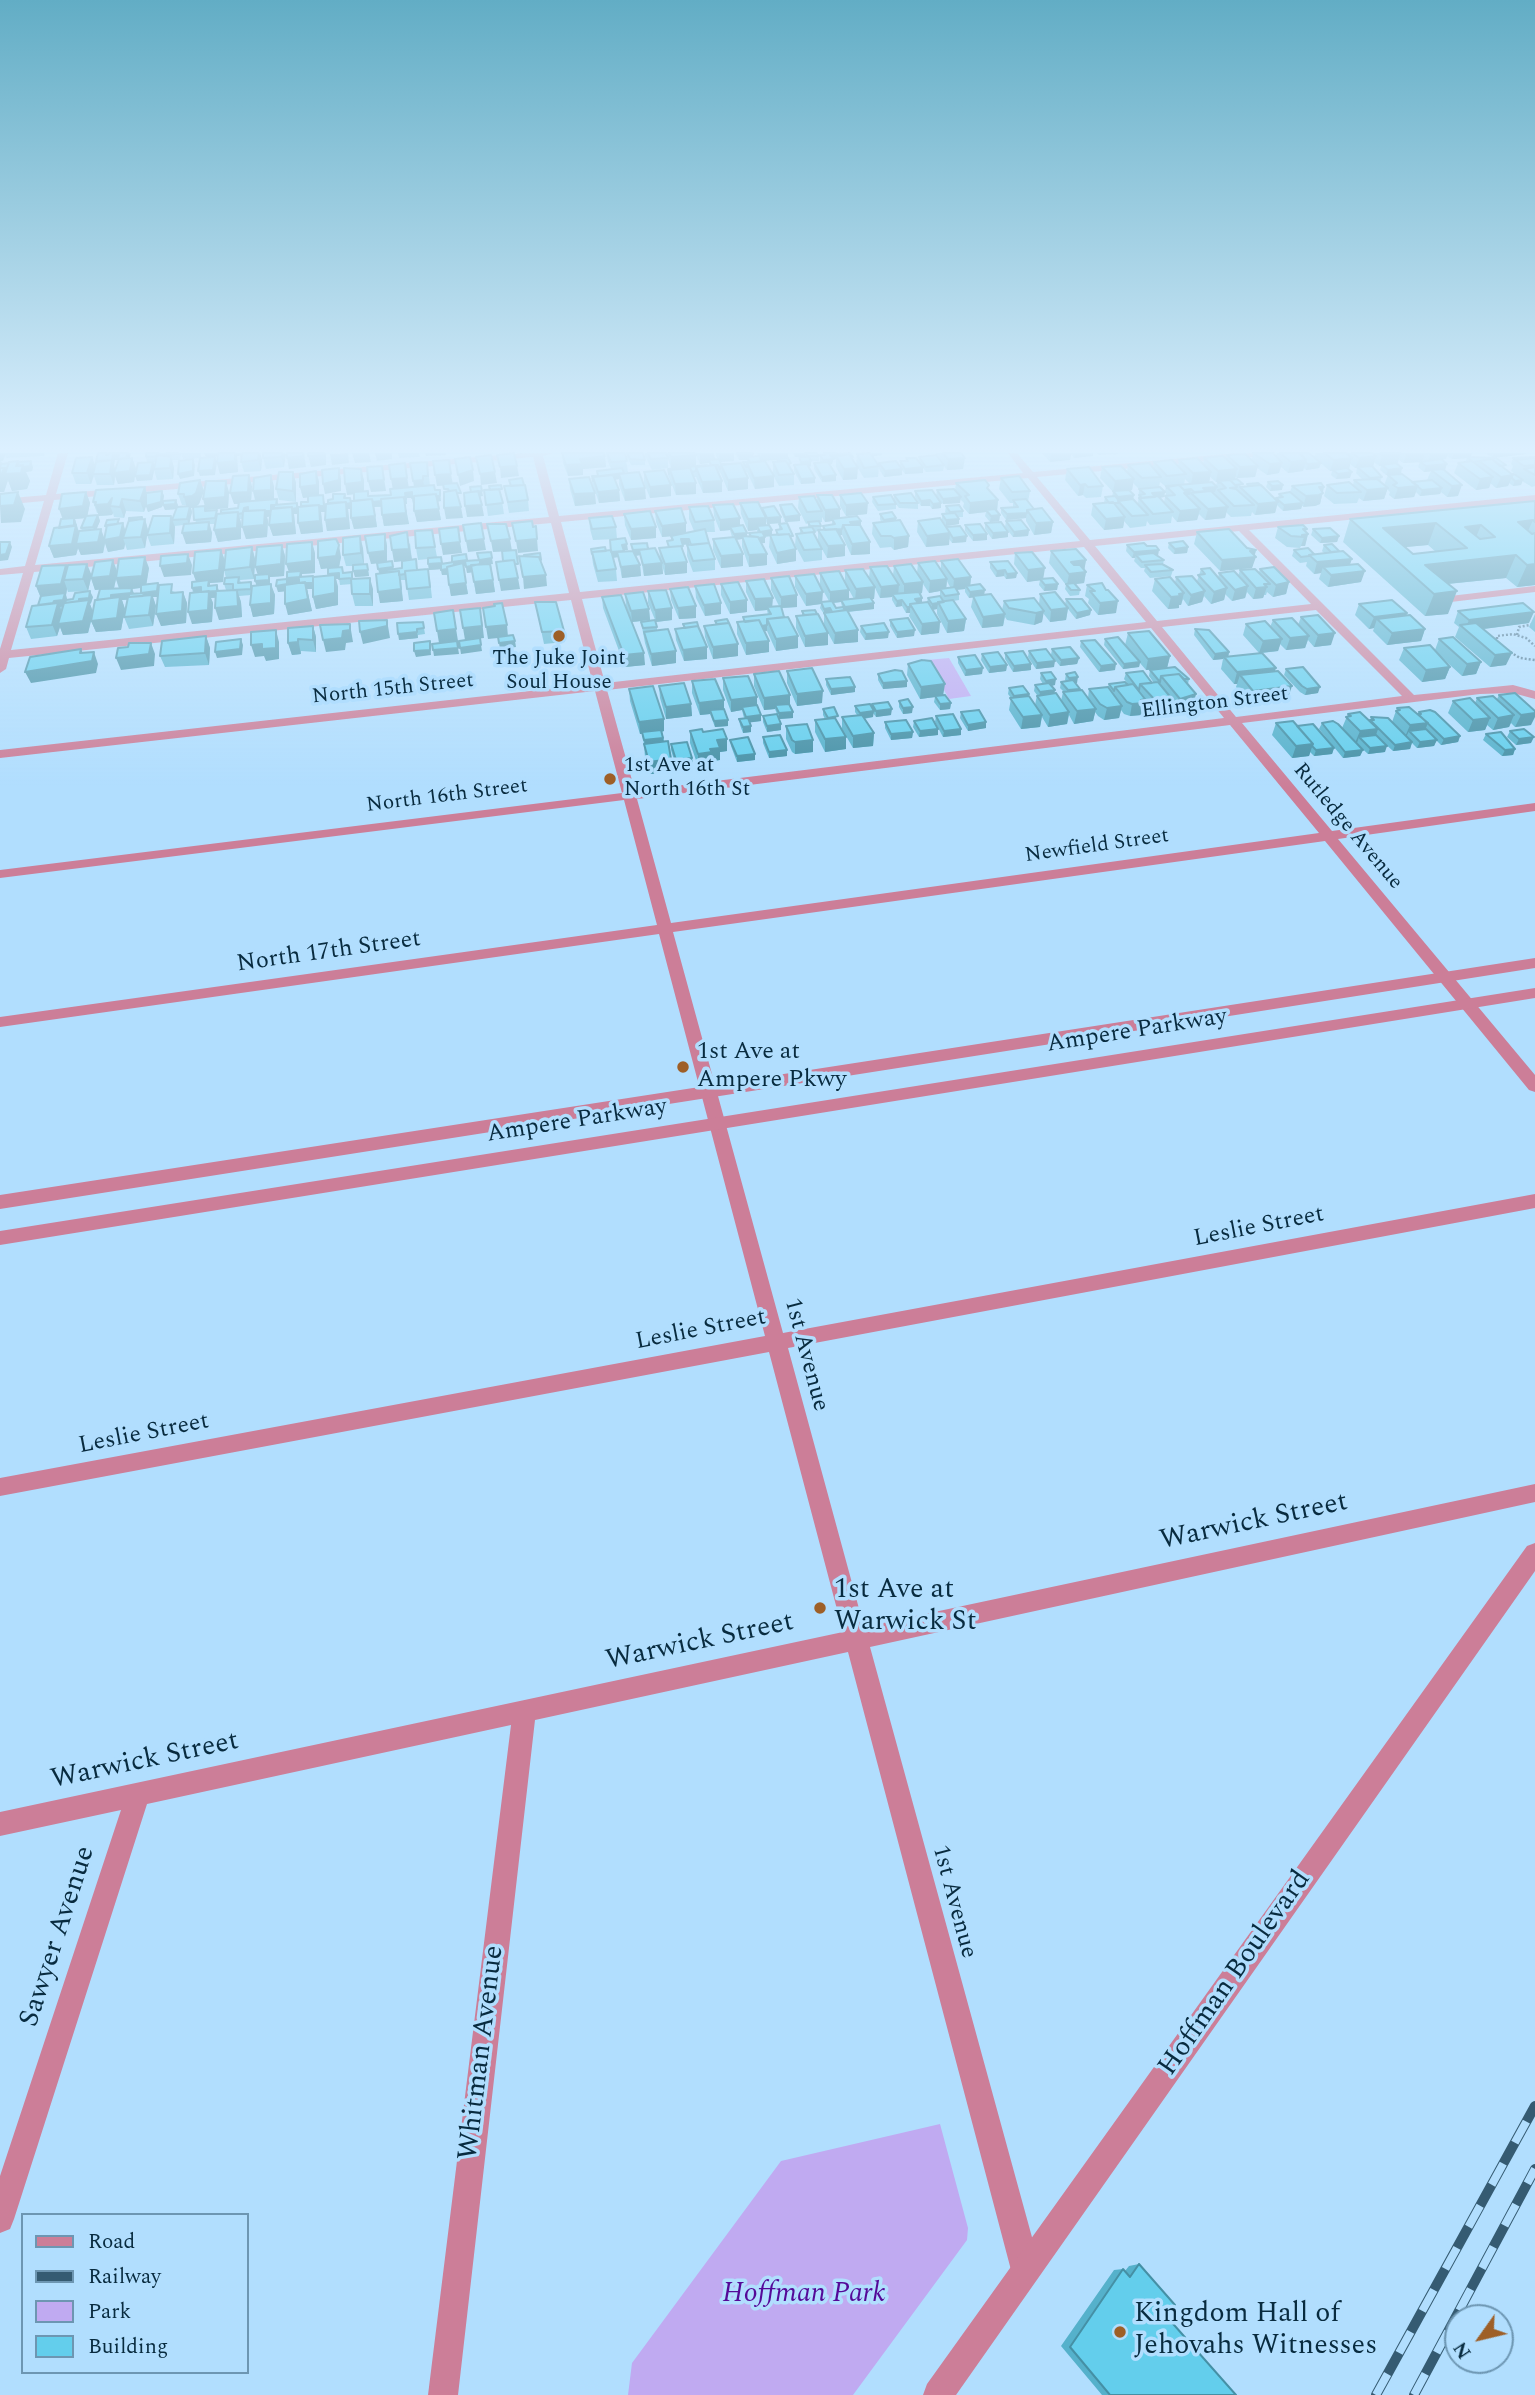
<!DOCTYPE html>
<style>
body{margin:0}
#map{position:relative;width:1535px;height:2395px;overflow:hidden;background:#b1defe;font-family:Spectral,serif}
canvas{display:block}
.legend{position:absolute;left:21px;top:2213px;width:228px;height:161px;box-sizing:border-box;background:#b1defe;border:2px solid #6d96b2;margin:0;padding:9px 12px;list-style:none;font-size:21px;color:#082b3f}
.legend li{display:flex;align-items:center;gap:14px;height:35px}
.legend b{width:35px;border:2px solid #6d96b2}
.north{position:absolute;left:1444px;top:2304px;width:70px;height:70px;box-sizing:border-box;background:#b1defe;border:2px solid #6d96b2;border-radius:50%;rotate:236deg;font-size:19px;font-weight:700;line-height:28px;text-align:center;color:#082b3f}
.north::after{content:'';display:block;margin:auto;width:24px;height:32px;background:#9e5f27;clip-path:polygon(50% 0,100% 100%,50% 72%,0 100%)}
</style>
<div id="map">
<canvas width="1535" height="2395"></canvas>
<ul class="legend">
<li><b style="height:9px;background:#cc7e98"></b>Road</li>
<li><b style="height:9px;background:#355b72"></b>Railway</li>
<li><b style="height:19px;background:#c0aaf1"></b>Park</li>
<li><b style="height:19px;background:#63ceec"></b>Building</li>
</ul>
<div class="north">N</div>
</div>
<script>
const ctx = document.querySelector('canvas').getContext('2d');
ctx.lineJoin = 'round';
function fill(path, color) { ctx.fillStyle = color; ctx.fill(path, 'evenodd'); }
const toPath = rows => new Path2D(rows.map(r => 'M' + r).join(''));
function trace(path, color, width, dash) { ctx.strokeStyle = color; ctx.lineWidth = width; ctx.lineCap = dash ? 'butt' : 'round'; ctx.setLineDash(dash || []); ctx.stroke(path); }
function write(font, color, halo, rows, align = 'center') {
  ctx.font = font + ' Spectral,serif'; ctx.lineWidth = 7; ctx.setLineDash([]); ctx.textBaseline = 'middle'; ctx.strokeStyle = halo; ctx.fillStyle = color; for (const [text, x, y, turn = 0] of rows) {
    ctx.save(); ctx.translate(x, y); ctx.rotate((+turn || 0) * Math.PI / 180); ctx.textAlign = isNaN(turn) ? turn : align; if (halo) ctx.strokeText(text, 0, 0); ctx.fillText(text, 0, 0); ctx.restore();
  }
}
const green = toPath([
 [949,658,971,696,949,699,927,660],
 [940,2124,968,2228,967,2240,853,2395,628,2395,632,2363,781,2161]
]);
const path = toPath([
 [1517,635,1519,627,1535,624],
 [1497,643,1497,636,1513,634,1526,638,1535,646],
 [1507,650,1520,658,1535,660]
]);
const service = toPath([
 [1442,600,1535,589]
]);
const minor = toPath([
 [58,453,68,453,56,494,522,453,554,453,543,456,559,516,1023,473,1008,453,1017,453,1033,472,1236,453,1267,453,1262,456,1037,477,1090,540,1535,495,1535,501,1249,530,1414,695,1513,685,1535,691,1535,699,1513,693,1480,694,1242,723,1332,831,1535,803,1535,811,1338,839,1535,1075,1535,1092,1529,1090,1325,841,673,932,783,1333,1535,1194,1535,1208,788,1348,864,1627,1535,1484,1535,1502,870,1647,1041,2270,1036,2280,1026,2285,1016,2280,1011,2270,848,1652,535,1720,458,2395,428,2395,511,1725,147,1804,14,2219,10,2229,0,2233,0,2176,121,1810,0,1836,0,1812,843,1632,769,1352,0,1496,0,1478,765,1336,659,934,0,1027,0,1017,657,925,624,800,0,878,0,870,622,793,595,691,0,758,0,750,593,684,571,600,9,658,6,669,0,673,0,649,23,573,0,575,0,569,25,566,44,501,0,505,0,499,46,495,58,453],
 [533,457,549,517,35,565,54,500,533,457],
 [1028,478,1080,541,580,592,561,522,1028,478],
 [551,523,569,593,11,650,34,572,551,523],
 [1239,531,1311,604,1157,621,1095,546,1239,531],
 [1084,547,1146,622,605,683,582,599,1084,547],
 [1316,610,1402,696,1236,717,1162,627,1316,610],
 [1151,628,1224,718,635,791,607,690,1151,628],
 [1230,725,1319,833,671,923,637,799,1230,725]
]);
const tertiary = toPath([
 [1535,958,1535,968,0,1209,0,1195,1535,958],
 [1535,988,1535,998,0,1245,0,1231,1535,988],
 [1535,1543,1535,1571,956,2395,923,2395,927,2384,1527,1546,1535,1543]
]);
const rail = toPath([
 [1376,2395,1535,2106],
 [1414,2395,1535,2169]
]);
const wall = toPath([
 [0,453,45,453,44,456,6,458,5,455,3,461,1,461,2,464,18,462,33,467,32,471,26,472,30,481,27,489,12,491,8,480,4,492,0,492],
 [109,453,131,453,129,458,132,458,136,468,134,482,118,484,115,476,114,485,97,485,94,476,91,484,76,484,72,473,95,466],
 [115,460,118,460,118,461,115,469,114,465],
 [146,453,201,453,201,458,183,459,181,454,180,460,172,460,174,468,173,479,157,480,154,470,152,480,137,481,155,466,156,462,147,462,146,457],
 [204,453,260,453,262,460,261,471,244,472,241,462,242,455,237,456,238,472,220,474,217,463,218,456,206,457],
 [263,453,285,453,284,467,266,469,263,458],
 [398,453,419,453,420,457,399,458],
 [562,453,605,456,606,467,583,469,583,475,568,476,563,463],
 [606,453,625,453,628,472,624,472,646,499,625,501,619,485,619,479,615,480,619,490,620,501,599,503,592,482,592,476,597,476,597,471,611,469,607,459],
 [627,453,645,460,645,465,631,465,627,457],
 [645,453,714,453,715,460,718,460,715,453,734,453,734,461,720,462,748,489,728,491,721,474,718,470,717,470,722,492,703,493,696,477,694,477,696,494,676,495,668,475,668,469,709,466,709,463,700,464,696,455,696,466,671,468,668,459,668,468,652,470,645,456],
 [735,453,752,453,753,457,761,461,773,473,773,462,777,462,777,460,761,461,757,453,788,453,788,458,791,468,794,474,794,485,779,486,774,477,774,487,755,489,747,472,746,472,743,468,743,462,747,462,747,460,739,460],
 [793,453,817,453,819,456,819,461,811,461,811,466,809,467,815,478,815,483,801,484,794,471,794,465,800,465,799,457,805,456,795,457],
 [821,453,836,453,837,456,839,456,839,454,853,457,857,479,843,480,836,467,836,459,833,460,832,464,830,465,836,481,822,482,814,469,814,463,821,463,820,461,820,455,823,455,823,453],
 [861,453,882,455,874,456,874,459,879,466,878,477,864,478,856,465,857,454,861,454],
 [936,453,965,453,962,454,963,469,947,470,944,466,943,471,926,472,923,468,923,473,905,474,902,470,902,475,884,477,879,469,879,463,900,466,900,461,906,461,906,458,919,462,919,457,936,455],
 [1042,453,1093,453,1093,456,1074,458,1071,454,1070,460,1050,462],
 [1096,453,1118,453,1118,454,1099,455],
 [1253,453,1276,456,1277,453,1309,453,1314,457,1316,453,1472,453,1471,457,1492,457,1485,453,1526,453,1526,454,1493,458,1505,469,1512,474,1520,478,1521,477,1519,477,1511,471,1513,466,1511,464,1513,458,1535,457,1535,486,1532,487,1522,481,1521,485,1513,486,1509,483,1508,486,1496,488,1490,483,1489,488,1476,490,1454,473,1458,463,1465,462,1467,458,1452,459,1447,456,1446,459,1441,460,1445,470,1444,470,1458,496,1447,497,1441,492,1440,494,1420,496,1416,492,1414,497,1394,499,1389,495,1390,492,1387,489,1384,499,1363,501,1359,498,1357,503,1334,504,1324,496,1327,485,1353,485,1354,480,1363,480,1356,473,1357,468,1355,468,1350,464,1349,469,1350,478,1336,479,1331,475,1332,471,1330,471,1317,460,1321,463,1319,468,1306,470,1304,468,1303,471,1288,473,1281,467,1279,473,1267,475,1257,468,1255,477,1237,478,1235,477,1235,480,1242,487,1247,487,1247,484,1276,499,1276,498,1278,498,1279,494,1290,492,1292,486,1324,487,1320,504,1315,506,1302,506,1301,509,1283,511,1277,505,1275,513,1255,515,1252,512,1251,516,1231,517,1226,512,1225,518,1205,520,1199,514,1197,520,1177,522,1172,516,1171,523,1150,525,1147,521,1146,526,1130,528,1124,521,1123,528,1104,530,1091,515,1093,504,1104,503,1105,497,1112,497,1113,492,1100,478,1102,467,1127,472,1128,465,1153,467,1154,462,1178,466,1179,460,1203,463,1204,458,1226,459,1227,455,1252,460],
 [1399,460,1403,463,1420,462,1418,467,1424,472,1431,471,1427,480,1412,482,1401,474,1397,464],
 [1374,462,1379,466,1381,466,1380,470,1386,475,1388,475,1384,485,1380,482,1382,477,1373,466],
 [1210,477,1216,482,1217,482,1216,486,1209,482],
 [1185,479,1190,484,1184,485],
 [1160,482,1166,487,1165,491,1159,487],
 [1133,483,1139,489,1138,504,1133,499,1134,495,1130,491,1132,490],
 [1165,492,1166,493,1164,502,1160,498,1164,497],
 [427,462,430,485,435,490,440,490,441,501,437,502,441,520,417,522,412,498,407,498,407,504,405,504,409,524,384,526,382,515,381,507,374,507,377,527,354,529,351,518,351,509,348,509,350,529,327,531,325,512,321,512,323,532,301,534,298,514,294,514,296,534,273,536,269,525,270,516,267,517,268,521,267,537,246,539,243,519,240,519,241,523,241,539,218,542,214,530,215,524,209,524,212,533,211,542,186,544,183,525,175,526,174,544,151,546,147,535,145,548,127,550,125,544,124,549,108,552,105,543,103,553,81,555,78,548,76,555,54,558,49,546,59,528,86,492,90,503,87,516,98,515,100,521,96,530,104,538,106,529,105,526,120,524,126,531,142,517,142,519,145,519,148,530,172,519,176,509,165,510,163,505,178,505,177,507,187,507,186,505,182,505,178,494,200,480,204,491,199,504,196,507,205,506,229,492,228,508,206,510,207,511,218,514,238,508,239,504,234,504,252,486,251,501,255,501,253,491,274,486,274,499,277,499,278,505,301,506,308,502,308,497,303,498,300,487,319,481,319,495,324,501,325,509,328,503,333,499,345,494,346,498,351,502,354,501,354,494,347,495,364,480,364,491,368,496,391,495,409,488,414,487],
 [191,508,193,508,196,523,189,524,192,512],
 [85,518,81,528,82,531,79,532,75,519],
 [1067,469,1103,486,1101,497,1086,498,1083,495,1078,496,1065,480],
 [293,472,296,483,296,502,279,500,276,489],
 [644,472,671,496,650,498,644,483],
 [569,478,596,504,575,506,570,489],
 [1001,478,1030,491,1028,502,1034,509,1053,522,1051,533,1034,535,1026,521,1026,518,1006,520,1001,513,1001,508,1013,507,1013,503,1010,503,999,489],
 [509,480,528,500,529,511,509,513,504,486,510,486],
 [1268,482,1282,490,1270,491,1266,487],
 [956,483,988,489,998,500,997,511,1000,515,999,521,990,522,985,516,986,512,969,514,963,507,964,503,960,499,960,503,943,504,936,496,937,490,955,490],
 [145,487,146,493,162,491,164,496,162,507,148,512,146,506,144,512,126,511,124,518,114,517,113,513,112,515,99,516,98,513,97,513,93,502],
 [484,490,503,495,501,495,504,514,488,516],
 [915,491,941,503,941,508,932,509,930,506,921,506,915,497],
 [817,495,840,509,840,518,861,521,861,527,870,542,870,554,851,555,842,535,840,535,845,556,827,558,822,549,822,560,804,562,795,545,796,534,800,533,800,528,808,527,808,523,806,524,798,508,799,497,817,501],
 [822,517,825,522,832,521,832,525,823,526,823,530,821,530,821,526,820,522,822,522],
 [818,531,818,541,815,536,815,532],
 [840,495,867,514,846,516,840,506],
 [894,495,918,503,918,509,899,508,896,504,896,509,878,511,872,502,873,497,894,500],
 [1535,501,1535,585,1517,587,1506,578,1448,584,1448,614,1425,616,1343,542,1350,519],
 [1428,545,1436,552,1413,554,1405,547],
 [740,503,762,510,781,523,767,524,766,521,766,525,772,535,776,535,776,530,779,530,779,524,793,542,796,561,777,564,769,547,770,536,765,537,765,543,762,543,767,565,749,567,742,547,742,539,736,540,743,554,743,566,721,568,713,550,713,539,732,537,730,530,720,531,714,516,713,505,740,518,740,526,747,536,749,536,749,533,757,532,757,530,748,531,741,514],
 [780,505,800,515,800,521,785,522,780,510],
 [946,506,963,511,963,517,958,517,959,519,959,524,946,526,942,520,942,514,947,514,945,512],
 [689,507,714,520,715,532,706,532,709,545,715,559,715,570,693,572,687,556,687,545,689,544,683,545,683,551,687,562,687,573,665,575,662,565,663,574,644,576,640,555,636,556,640,565,641,576,622,578,618,557,613,558,616,569,617,581,598,582,593,564,591,549,606,551,628,550,624,550,624,551,632,551,631,544,648,549,660,558,659,548,668,547,667,541,671,541,671,536,662,537,656,522,655,511,686,533,694,531,689,519],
 [624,514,656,538,631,540,625,525],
 [880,514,896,518,896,521,909,536,908,547,894,550,891,547,880,548,872,534,873,523,881,522,880,519],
 [589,518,616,527,617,539,593,540,590,529],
 [918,521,946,527,966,542,952,543,949,539,949,545,926,547,917,532],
 [1006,521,1029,530,1028,536,1013,537,1005,527],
 [985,523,1008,532,1008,537,992,539,985,529],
 [965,525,987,534,987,540,973,541,965,531],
 [1278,527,1307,529,1306,532,1308,534,1305,546,1301,546,1300,548,1287,547,1275,538],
 [1313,529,1339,536,1337,542,1320,543,1311,535],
 [432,530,437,557,442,563,467,561,493,564,491,564,495,592,476,594,472,572,467,573,466,566,463,566,468,594,451,596,448,575,442,575,441,569,429,570,428,559,418,560,416,548],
 [1197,532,1256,550,1252,568,1220,571,1194,544],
 [385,534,387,546,387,562,392,561,393,569,402,568,402,561,394,562,410,543,412,560,416,559,417,570,430,580,432,598,409,600,406,580,401,580,403,601,380,603,379,573,377,563,371,564],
 [1169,543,1188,547,1187,553,1174,554,1168,548],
 [282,545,285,556,284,576,270,577,270,584,275,595,274,614,253,617,250,605,251,595,239,596,241,602,242,617,219,620,216,598,211,598,213,603,212,622,192,624,193,593,192,588,196,581,193,573,221,550,225,561,252,547,255,559,254,579,240,580,241,583,251,582,252,586,257,586,255,581,258,575],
 [224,570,226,578,224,584,226,590,233,590,219,591,210,586,210,583,223,582],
 [1127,545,1147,546,1158,556,1157,556,1164,560,1163,564,1173,570,1171,576,1150,578,1144,571,1145,568,1141,568,1134,561,1135,558,1132,558,1126,551],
 [1324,545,1350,565,1361,582,1328,587,1319,579,1321,573,1314,574,1306,566,1307,562,1300,563,1292,556,1294,550,1314,554,1324,553,1322,551],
 [363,548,364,564,367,564,369,576,355,577,353,566,346,566,343,555],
 [1051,551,1086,560,1084,570,1086,572,1084,583,1076,584,1080,590,1079,595,1070,596,1065,589,1066,585,1049,563],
 [315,553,315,573,302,574,302,577,329,576,328,568,321,569,318,558,341,557,339,567,344,573,373,589,373,606,355,606,352,594,352,584,340,585,339,579,336,579,338,587,338,605,316,609,313,597,313,589,307,589,312,611,288,615,285,591,278,592,287,579,289,572],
 [1015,553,1043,579,1058,584,1057,590,1044,591,1039,585,1040,580,1027,582,1014,564],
 [941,561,971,577,970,586,984,595,1002,610,1004,601,1039,604,1040,594,1065,605,1066,599,1091,610,1090,615,1076,619,1068,609,1066,620,1050,622,1043,613,1042,622,1034,625,1007,620,1005,617,1003,626,982,628,971,607,973,597,969,598,965,592,965,589,957,590,959,594,959,600,953,601,966,619,964,631,947,633,937,614,937,609,933,610,940,622,939,633,921,635,909,616,910,613,906,613,902,606,896,607,892,600,892,597,880,598,875,588,874,599,872,599,874,609,848,612,858,630,858,642,834,644,828,633,828,645,805,647,796,628,796,616,802,615,802,611,824,624,824,614,820,608,821,604,806,606,795,587,795,576,822,602,829,601,820,585,820,573,845,581,845,570,869,578,870,567,893,575,894,566,917,573,918,563,941,570],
 [947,581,949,585,951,588,946,588],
 [923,584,929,593,940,591,940,595,944,601,928,598,927,602,922,603,922,598,920,594,922,593],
 [849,590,854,599,849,599],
 [841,602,842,607,836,608,834,603],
 [990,562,1017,573,1016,578,1006,579,1004,576,996,577,990,568],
 [67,567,92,575,117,571,149,568,146,584,158,583,159,586,175,592,183,592,187,603,186,623,161,626,158,597,153,597,156,606,153,626,129,629,124,617,127,600,122,600,125,609,121,630,96,632,91,621,92,618,88,633,63,635,60,627,57,636,31,639,26,627,38,605,40,596,36,586],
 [91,578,95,590,114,588,116,579,119,589,93,612,90,604,91,603,93,597,67,600,66,595,67,589,68,592,88,591],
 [141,588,141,593,134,593,132,589],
 [1201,569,1218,578,1219,573,1238,576,1240,570,1259,572,1260,569,1289,582,1286,594,1273,597,1267,592,1266,595,1264,595,1263,598,1253,599,1247,592,1245,598,1232,601,1225,594,1224,600,1211,604,1204,596,1202,602,1188,606,1183,599,1181,605,1179,605,1179,608,1168,609,1152,591,1155,579,1175,583,1176,577,1197,581],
 [771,578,797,607,782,608,784,617,798,648,776,651,767,631,764,631,769,652,746,655,737,634,737,622,743,622,743,617,768,615,767,610,755,611,746,592,746,581,772,607,779,606,771,590],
 [1102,583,1116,613,1098,615,1088,603,1089,599,1085,596,1087,585],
 [721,584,747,612,730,614,721,595],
 [695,586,721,614,705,616,696,598],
 [670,589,696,606,696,618,679,619,671,600],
 [648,591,672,620,656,622,648,603],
 [625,594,649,609,650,620,632,622,645,665,625,667,603,608,602,597,626,605],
 [535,602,564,631,565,642,544,644],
 [1359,604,1407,613,1406,616,1425,629,1421,641,1387,645,1373,631,1374,628,1369,629,1355,615],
 [1458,611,1529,623,1484,629,1506,665,1490,667,1455,637,1459,627,1454,623],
 [1535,614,1535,632,1529,627],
 [1301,617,1331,645,1314,647,1308,640,1305,648,1286,650,1280,644,1278,651,1262,653,1275,671,1288,698,1250,703,1236,687,1237,684,1234,684,1221,669,1223,659,1213,660,1194,635,1195,629,1229,652,1228,657,1259,653,1243,635,1246,624,1270,627,1273,620,1298,625],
 [890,620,914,636,897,638,890,626],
 [715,621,738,644,738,656,713,659,705,637,704,626,715,625],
 [423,622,425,634,418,635,418,638,399,640],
 [641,622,657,627,657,630,676,651,676,663,652,666,645,643],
 [683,624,707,647,707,659,684,661,676,640,675,629,684,628],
 [313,626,316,637,316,652,301,651,301,654,292,655,288,643],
 [861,626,888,638,865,640,860,632],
 [1128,633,1170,656,1167,668,1146,670,1140,663,1139,667,1123,669,1104,645,1105,639,1125,645],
 [206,636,210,648,209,665,165,667,160,656],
 [1439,639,1481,662,1476,674,1462,676,1439,655,1450,667,1445,679,1422,682,1399,660,1404,648,1435,650],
 [1081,641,1115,670,1099,672,1080,647],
 [1052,649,1079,658,1077,664,1060,666,1051,655],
 [1029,651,1054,667,1036,669,1028,657],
 [1005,653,1031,664,1031,670,1013,672,1005,659],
 [982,654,1007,665,1006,671,989,673,981,660],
 [958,657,982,674,965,676,958,663],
 [908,664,944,695,951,703,950,709,940,710,934,702,935,697,920,699,907,675],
 [1286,669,1318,693,1305,695,1300,692,1284,675],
 [1150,670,1189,679,1188,684,1193,706,1177,711,1171,704,1169,711,1153,713,1144,703,1141,715,1130,716,1124,714,1121,710,1119,718,1104,720,1098,716,1095,712,1093,721,1074,724,1069,715,1067,724,1048,727,1042,717,1040,727,1021,729,1009,710,1011,698,1008,694,1009,688,1035,705,1037,695,1034,691,1035,685,1043,684,1040,679,1041,673,1055,685,1051,686,1055,690,1054,693,1061,701,1063,692,1064,692,1060,688,1061,682,1066,681,1065,680,1066,674,1077,683,1075,683,1080,689,1079,690,1088,698,1089,689,1108,687,1109,684,1129,685,1124,679,1126,673,1154,683,1149,676],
 [787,671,822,703,797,706,787,683],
 [754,674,790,695,790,705,793,718,779,719,781,724,781,730,767,732,763,722,763,716,777,714,775,709,764,710,754,686],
 [878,674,907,687,883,689,878,680],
 [723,678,757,697,757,705,761,721,750,722,751,726,751,732,743,733,740,725,739,719,744,718,742,710,731,712,723,690],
 [826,679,855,687,855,692,831,695,826,685],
 [692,681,724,700,724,709,728,720,728,726,715,727,710,714,700,715,692,693],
 [659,686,691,704,692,716,666,719,660,698],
 [629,689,664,731,662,732,672,772,650,774,645,757,644,744,642,734,640,734,630,701],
 [1499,695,1531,725,1515,727,1511,723,1509,727,1493,730,1487,725,1485,730,1468,732,1448,713,1453,701,1475,703,1477,698,1497,699],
 [899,701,912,713,903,714,899,707],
 [872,704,891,715,876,717,873,713,873,717,864,719,874,733,873,746,853,748,842,729,842,717,857,715,855,712,855,706,872,708],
 [1397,708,1418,714,1419,712,1460,736,1458,742,1441,745,1436,740,1434,746,1417,748,1412,743,1410,749,1393,751,1381,740,1385,752,1368,754,1356,743,1363,750,1360,756,1343,758,1319,729,1322,723,1342,728,1348,714,1370,721,1371,717,1392,722],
 [823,709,838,722,846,749,825,752,815,732,815,720,825,719,823,715],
 [961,712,986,728,968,731,960,718],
 [936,716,961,735,943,737,935,722],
 [914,721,938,729,938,735,919,737,913,727],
 [885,722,913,732,912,738,891,740,885,728],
 [1276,723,1297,726,1334,748,1332,754,1314,756,1310,752,1309,756,1292,758,1272,735],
 [786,726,813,752,795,754,792,752,786,739],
 [690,731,703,732,727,751,720,752,720,760,712,761,712,765,698,766,690,743],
 [1510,731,1531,743,1516,745,1507,737],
 [1486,734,1515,749,1513,755,1502,756,1483,740],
 [763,737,787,750,787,756,769,758,763,743],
 [730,740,755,760,737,762,731,746],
 [671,744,693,764,676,767,671,750],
 [1139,2264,1167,2317,1236,2395,1102,2395,1061,2346,1114,2270,1123,2269,1125,2271,1129,2266]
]);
const shadedWall = toPath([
 [0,453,4,453,5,455,3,461,1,461,3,465,0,468],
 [128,453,131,453,128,464,120,465,118,460,115,460,114,465,116,473,130,471,132,458,136,468,134,482,118,484,115,476,114,485,110,474,113,455,119,454,121,459,126,459],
 [159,453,168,453,169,455,158,456],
 [204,453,221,453,221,456,206,457],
 [230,453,243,453,243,455,237,456,238,472,220,474,217,463],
 [259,453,260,453,262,460,261,471,258,460],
 [282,453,285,453,286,454,284,467,281,457],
 [304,453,306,467,289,469,287,458],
 [324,453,326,453,326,465,311,467,308,456],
 [348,453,349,463,332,465,330,454],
 [352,453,369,453,371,462,355,463],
 [375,453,392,453,392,459,377,461],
 [425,453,446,453,446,455,426,456],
 [700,453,714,453,715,462,709,460,709,463,700,464],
 [719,453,734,453,734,461,719,462],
 [761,453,788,453,788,459,761,461],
 [795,453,805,453,805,456,795,457],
 [872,453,882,453,882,455,874,456,874,461,864,462],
 [1051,453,1071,453,1070,460,1050,462],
 [1075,453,1093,453,1093,456,1074,458],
 [1401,453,1397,464,1379,466,1382,455],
 [1407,453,1425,453,1422,462,1403,463],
 [1431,453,1448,453,1446,459,1428,461],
 [1454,453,1472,453,1470,458,1452,459],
 [1494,453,1526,453,1526,454,1492,458],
 [753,454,753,459,747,457,747,460,739,460,739,455],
 [837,454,836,459,833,460,832,464,823,465,823,460,830,455],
 [696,455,696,466,671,468,671,457],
 [605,456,606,467,583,469,583,475,568,476,566,465,580,459],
 [1376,456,1373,467,1355,468,1359,458],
 [92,457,96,467,91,484,87,473],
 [171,457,174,468,173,479,170,468],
 [215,457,217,462,215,475,200,476,198,471],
 [965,458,963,469,947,470,948,459],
 [1352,458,1349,469,1330,471,1334,460],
 [193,459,195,465,194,476,180,479,178,474],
 [1306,460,1303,471,1288,473,1291,462],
 [18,461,20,467,31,461,33,467,32,471,26,472,30,481,27,489,12,491,8,480,4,492,0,492,0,469,16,466],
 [811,461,811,466,801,467,801,462],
 [153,462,155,467,152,480,137,481,135,476],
 [405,463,409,489,393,490,391,479],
 [1282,463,1279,473,1267,475,1270,464],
 [1321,463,1319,468,1306,470,1308,464],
 [1447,464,1445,470,1424,472,1426,466],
 [382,466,386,491,371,492,368,481],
 [517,466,519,476,501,478,500,467],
 [1258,466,1255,477,1237,478,1240,467],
 [923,467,923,473,905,474,905,469],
 [339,468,341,479,341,491,325,494,323,484],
 [858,468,857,479,843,480,844,469],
 [1402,468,1401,474,1386,475,1388,470],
 [361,469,364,480,364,493,347,495,345,484],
 [902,469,902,475,884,477,885,471],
 [1237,469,1235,480,1216,482,1218,471],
 [473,470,474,481,460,486,458,475],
 [316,471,319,481,319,496,303,498,300,487],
 [293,472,296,483,296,502,293,491],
 [495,472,497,483,481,485,480,474],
 [1211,472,1209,483,1191,484,1193,473],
 [1352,472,1350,478,1336,479,1338,474],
 [624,473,619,474,619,479,604,481,603,475],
 [451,474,453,485,437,486,435,475],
 [249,475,252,486,251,503,234,504,230,493],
 [271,475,274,486,274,501,256,502,253,491],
 [836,475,836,481,822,482,822,477],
 [1513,475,1508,486,1496,488,1501,477],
 [774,476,774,487,755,489,754,478],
 [1493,477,1489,488,1476,490,1480,479],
 [748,478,748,489,728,491,728,480],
 [815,478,815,483,801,484,801,479],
 [1134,479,1132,490,1113,492,1115,481],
 [200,480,204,491,199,504,195,507,191,508,192,512,189,525,187,519,187,508,184,497],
 [423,480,425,491,415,492,413,481],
 [1523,480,1521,485,1513,486,1515,481],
 [226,481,229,492,228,508,206,510,207,512,205,511,205,507,203,499],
 [722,481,722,492,703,493,702,482],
 [696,483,696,494,676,495,675,484],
 [1085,484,1083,495,1078,496,1080,485],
 [671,485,671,496,650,498,650,487],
 [1283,485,1282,490,1270,491,1272,486],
 [1462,485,1458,496,1447,497,1452,486],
 [1418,486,1414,497,1394,499,1398,488],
 [145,487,148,498,162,491,164,496,162,507,148,512,146,506,144,512,140,501],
 [1217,487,1215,492,1202,494,1203,488],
 [1319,487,1324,487,1320,504,1315,506,1303,507,1306,496],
 [645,488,646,499,625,501,624,490],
 [1388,488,1384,499,1363,501,1367,490],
 [1442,488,1440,494,1420,496,1422,490],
 [1191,489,1190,495,1175,495,1172,491],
 [619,490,620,501,599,503,598,492],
 [482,491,483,496,471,498,471,492],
 [18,492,25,509,21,522,1,523,0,506],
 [86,492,90,503,87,518,75,519,80,537,101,529,105,540,123,523,127,535,123,538,125,544,124,549,108,552,105,543,103,553,81,555,78,548,76,555,54,558,49,546,63,520,59,509],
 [412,492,413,498,407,498,405,493],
 [1165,492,1164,497,1151,499,1152,493],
 [595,493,596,504,575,506,574,494],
 [345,494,346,499,351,503,352,509,348,509,350,529,327,531,325,520,344,498],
 [323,495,326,512,321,512,323,532,301,534,298,523],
 [1134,495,1133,500,1117,502,1118,497],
 [440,496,441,501,413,504,412,498],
 [961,497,960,503,943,504,943,499],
 [112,498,110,506,113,513,112,515,99,516,95,505],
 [122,499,126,511,124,518,120,507],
 [277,499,278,505,272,516,267,517,268,521,267,537,246,539,242,527,246,519,244,508,271,505],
 [406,499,407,504,405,504,409,524,384,526,382,515,405,504,374,507,377,527,354,529,351,518,355,503],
 [176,500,178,505,177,509,165,510,163,505],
 [930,500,930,506,921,506,921,501],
 [998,500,997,511,986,510,986,512,969,514,970,503],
 [1278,502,1275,513,1255,515,1258,504],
 [297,503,299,514,294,514,296,534,273,536,269,525],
 [868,503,867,514,846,516,846,505],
 [941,503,941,508,932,509,933,504],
 [1303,503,1301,509,1283,511,1284,505],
 [482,505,484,516,467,517,465,506],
 [461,507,463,518,446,519,444,508],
 [1228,507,1225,518,1205,520,1208,509],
 [439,509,441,520,417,522,414,511],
 [840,509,840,520,832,519,832,521,825,522,825,510],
 [1200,509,1197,520,1177,522,1180,511],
 [238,512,241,523,241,539,218,542,214,530],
 [1027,513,1026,518,1006,520,1007,514],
 [98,515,100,521,95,533,93,527],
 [800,515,800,521,785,522,785,517],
 [1000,515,999,521,990,522,991,516],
 [171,516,175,527,174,544,170,533],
 [781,517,781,523,767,524,767,518],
 [1125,517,1123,528,1104,530,1106,519],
 [740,518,740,529,730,527,730,530,720,531,720,520],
 [766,518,766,529,757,526,757,530,748,531,748,519],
 [896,518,896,524,883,525,884,520],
 [145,519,148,530,145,548,141,537],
 [959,519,959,524,946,526,946,520],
 [1533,520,1523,542,1518,522],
 [861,521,861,527,850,528,850,522],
 [209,522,212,533,211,542,186,544,182,533],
 [1053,522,1051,533,1034,535,1036,523],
 [686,523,686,535,662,537,662,526],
 [1436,523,1428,545,1384,549,1383,528],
 [1481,525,1472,547,1465,527],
 [536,526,538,551,518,553,516,541],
 [656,527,656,538,631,540,631,529],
 [842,529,842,535,826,537,826,531],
 [772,530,772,536,760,537,760,532],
 [1029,530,1028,536,1013,537,1014,532],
 [407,532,412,560,394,562,392,550],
 [1008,532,1008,537,992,539,993,533],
 [747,533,747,539,742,536,742,539,734,540,734,534],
 [950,533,949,545,926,547,927,536],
 [385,534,387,546,387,562,371,564,368,553],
 [987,534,987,540,973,541,973,535],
 [1308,534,1305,546,1301,546,1304,537,1302,535],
 [360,536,363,548,364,565,361,553],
 [909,536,908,547,894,550,894,538],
 [967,536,966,542,952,543,953,538],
 [1339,536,1337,542,1320,543,1322,538],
 [765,537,765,543,752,544,752,539],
 [484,539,486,550,468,552,466,541],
 [510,539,512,551,493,552,491,541],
 [681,539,689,539,689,544,681,545],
 [10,542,12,547,8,560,0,561,0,555],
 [312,542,315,553,315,573,302,574,302,583,288,591,278,592,276,586,290,575,286,564],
 [460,542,462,553,443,555,441,544],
 [870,542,870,554,851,555,852,544],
 [627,544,628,550,623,550,622,545],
 [282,545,285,556,284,576,270,577,270,586,257,587,255,581,259,578,255,567],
 [339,545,341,557,339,567,321,569,318,558],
 [845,545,845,556,827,558,828,546],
 [252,547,255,559,254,579,250,567],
 [1188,547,1187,553,1174,554,1175,549],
 [796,549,796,561,777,564,777,553],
 [221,550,225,561,223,582,210,583,210,592,197,584,193,573],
 [633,550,639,550,640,555,634,556],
 [1159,550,1158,556,1138,558,1136,555,1135,558,1132,558,1134,552],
 [1256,550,1254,557,1256,557,1252,568,1220,571,1222,560],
 [624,551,617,552,618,557,611,558,611,552],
 [188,554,192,565,191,575,164,577,160,566],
 [743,554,743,566,721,568,721,556],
 [767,554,767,565,749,567,749,555],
 [1516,555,1506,578,1426,586,1425,565],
 [145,557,149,568,146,587,132,589,134,594,133,599,122,600,125,609,121,630,96,632,91,621,98,609,111,595,120,590,116,579,114,588,95,590,91,578,88,591,83,579,87,564,92,576,113,560,117,571],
 [492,558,493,564,481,565,480,560],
 [1352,559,1348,570,1323,567,1321,573,1314,574,1317,562],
 [467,560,468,566,453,567,452,562],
 [1086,560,1084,572,1069,573,1071,562],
 [687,562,687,573,665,575,665,564],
 [442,563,443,569,429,570,428,564],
 [662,563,663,574,644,576,643,565],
 [367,564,369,576,355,577,353,571],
 [1535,564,1535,585,1517,587,1527,565],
 [66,565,71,576,64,580,67,589,66,595,67,599,66,606,60,607,63,615,79,599,90,591,93,597,91,603,90,604,93,612,88,633,63,635,60,627,57,636,36,586],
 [481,565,481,571,467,573,466,567],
 [640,565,641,576,622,578,621,567],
 [393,567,394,573,380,574,378,569],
 [455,568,456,574,442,575,441,570],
 [1045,568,1043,580,1027,582,1028,570],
 [1005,570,1004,576,996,577,997,571],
 [399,571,403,601,380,603,378,592],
 [1365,571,1361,582,1328,587,1331,575],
 [1086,572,1084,583,1067,585,1069,574],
 [339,573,340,579,336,579,338,587,338,605,316,609,313,597,330,580,328,574],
 [1017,573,1016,578,1006,579,1007,574],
 [546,575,547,586,524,589,523,577],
 [971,577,970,588,966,586,965,589,953,590,954,579],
 [370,578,373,589,373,606,370,594],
 [518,578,520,589,501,591,499,580],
 [947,579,946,591,940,589,940,591,929,593,930,581],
 [493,580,495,592,476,594,474,582],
 [923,582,922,593,904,596,904,584],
 [1289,582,1286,594,1273,597,1276,585],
 [158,583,160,589,159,597,153,597,156,606,153,626,149,615,146,598,141,593],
 [313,583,314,589,307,589,312,611,288,615,285,604,305,584],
 [466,583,468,594,451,596,449,585],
 [271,584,275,595,274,614,253,617,250,605],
 [1058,584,1057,590,1044,591,1045,585],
 [217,585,219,591,219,597,211,598,213,603,212,622,192,624,188,612],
 [899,585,898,596,892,594,892,597,880,598,881,587],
 [1248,586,1245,598,1232,601,1235,590],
 [201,587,203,592,194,593,192,588],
 [875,587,874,599,855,601,856,589],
 [1267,587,1263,598,1253,599,1256,588],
 [1227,588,1224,600,1211,604,1214,592],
 [237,590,241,602,242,617,219,620,215,608],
 [849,590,849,602,841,600,841,602,830,603,830,592],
 [985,590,984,596,969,598,970,592],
 [1205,591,1202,602,1188,606,1191,595],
 [1457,591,1448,614,1425,616,1434,594],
 [183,592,187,603,186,623,161,626,156,614],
 [823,592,822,604,821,602,821,604,806,606,806,594],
 [1184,593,1181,605,1179,605,1179,608,1168,609,1171,597,1179,594],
 [797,595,797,607,781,608,781,597],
 [773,598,772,609,767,607,767,610,755,611,755,599],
 [922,598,922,604,915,605,915,599],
 [747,600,747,612,730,614,730,602],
 [902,600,902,606,896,607,897,601],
 [1118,601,1116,613,1098,615,1100,603],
 [721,603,721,614,705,616,704,605],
 [874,603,874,609,845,612,845,607],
 [932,604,938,604,937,609,931,610],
 [696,606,696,618,679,619,678,608],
 [907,607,910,607,910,613,906,613],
 [672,608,672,620,656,622,655,610],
 [830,608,830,614,824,613,824,614,824,609],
 [1068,608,1066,620,1050,622,1051,610],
 [649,609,650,620,632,622,631,611],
 [453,610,458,641,439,643,437,631],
 [1091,610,1090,615,1076,619,1077,613],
 [1044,611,1042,622,1034,625,1036,613],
 [1534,612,1529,623,1467,631,1465,629,1469,620],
 [1407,613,1403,625,1377,619,1374,628,1369,629,1374,617],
 [1005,614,1003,626,982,628,983,617],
 [966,619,964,631,947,633,948,621],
 [387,620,390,638,363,644,360,632],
 [482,620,484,638,465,640,463,628],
 [940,622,939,633,921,635,922,624],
 [350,624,353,642,346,643,345,650,326,652,323,640,343,631],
 [507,625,508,637,488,639,486,627],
 [767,625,767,631,759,632,759,626],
 [313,626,316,637,316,652,313,640],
 [1425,629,1421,641,1387,645,1392,633],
 [276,630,279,642,279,659,266,661,264,656,255,657,251,645],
 [858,630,858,642,834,644,835,633],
 [915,630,914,636,897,638,897,632],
 [417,632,418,638,399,640,398,634],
 [889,632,888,638,865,640,866,634],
 [828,633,828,645,805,647,805,636],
 [1335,633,1331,645,1314,647,1318,635],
 [206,636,210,648,209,665,205,653],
 [798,636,798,648,776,651,776,639],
 [1309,636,1305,648,1286,650,1290,638],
 [241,639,243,645,242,655,217,658,215,652],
 [298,639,301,654,292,655,288,643],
 [1282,639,1278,651,1259,653,1263,641],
 [430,641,431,655,416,657,414,651],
 [515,641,516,647,500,649,499,643],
 [769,641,769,652,746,655,746,643],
 [151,643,155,654,154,666,121,670,116,658],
 [738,644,738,656,713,659,713,647],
 [481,645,482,651,461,654,460,648],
 [707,647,707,659,684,661,683,650],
 [458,648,459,654,434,656,433,650],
 [81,649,86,661,94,652,98,664,96,673,31,683,25,672,80,653],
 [676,651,676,663,652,666,651,654],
 [1229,652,1228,658,1224,657,1223,659,1213,660,1215,654],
 [644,653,645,665,625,667,624,655],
 [1512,653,1506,665,1490,667,1495,655],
 [1170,656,1167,668,1146,670,1148,659],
 [1079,658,1077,664,1060,666,1061,660],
 [1055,661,1054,667,1036,669,1037,663],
 [1140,662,1139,667,1123,669,1124,664],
 [1481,662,1476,674,1462,676,1467,664],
 [1031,664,1031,670,1013,672,1014,666],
 [1116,664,1115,670,1099,672,1101,666],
 [1007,665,1006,671,989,673,990,667],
 [1450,667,1445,679,1422,682,1426,670],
 [983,668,982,674,965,676,966,670],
 [1276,668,1272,680,1240,675,1237,684,1234,684,1237,672],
 [1078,677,1077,683,1068,684,1069,678],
 [1056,679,1055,685,1045,687,1046,681],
 [907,681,907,687,883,689,883,683],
 [945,684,943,696,920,699,921,687],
 [1292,686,1288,698,1250,703,1253,691],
 [855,687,855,692,831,695,831,689],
 [1320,687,1318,693,1305,695,1307,689],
 [1055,690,1054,696,1039,698,1040,692],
 [823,691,822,703,797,706,797,694],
 [1029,694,1028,700,1013,702,1014,696],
 [1196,694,1193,706,1177,711,1180,699],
 [790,695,790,707,775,705,775,709,764,710,764,698],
 [757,697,757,709,742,707,742,710,731,712,731,700],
 [1145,699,1141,715,1130,716,1132,704],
 [1172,699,1169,711,1153,713,1156,701],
 [724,700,724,712,710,710,710,714,700,715,699,703],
 [951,703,950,709,940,710,940,704],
 [691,704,692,716,666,719,666,707],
 [1122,706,1119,718,1104,720,1107,708],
 [913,707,912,713,903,714,903,708],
 [892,709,891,715,876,717,876,711],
 [1096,709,1093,721,1074,724,1077,711],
 [874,711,873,717,859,719,860,713],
 [793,712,793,718,779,719,779,713],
 [1069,712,1067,724,1048,727,1050,715],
 [1535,713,1535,717,1531,725,1515,727,1521,715],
 [761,715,761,721,746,723,746,717],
 [1042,715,1040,727,1021,729,1023,717],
 [1514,715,1509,727,1493,730,1498,718],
 [1490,718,1485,730,1468,732,1473,720],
 [664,719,664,731,640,734,639,722],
 [728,720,728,726,715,727,714,721],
 [986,722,986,728,968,731,968,725],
 [1428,723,1423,735,1409,731,1406,737,1405,737,1410,725],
 [781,724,781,730,767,732,767,726],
 [751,726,751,732,743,733,743,727],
 [938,729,938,735,919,737,920,731],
 [961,729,961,735,943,737,944,731],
 [1378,729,1374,741,1359,737,1357,743,1355,743,1360,731],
 [913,732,912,738,891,740,891,734],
 [874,733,873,746,853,748,853,736],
 [1460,736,1458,742,1441,745,1444,739],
 [846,737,846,749,825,752,825,739],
 [1534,737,1531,743,1516,745,1519,739],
 [663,738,664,744,645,746,644,740],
 [727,739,727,751,720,752,720,760,712,761,712,765,698,766,698,754,710,749,717,740],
 [813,740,813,752,795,754,795,742],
 [1437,740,1434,746,1417,748,1420,742],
 [1412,742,1410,749,1393,751,1395,745],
 [1313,744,1309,756,1292,758,1296,746],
 [1387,746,1385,752,1368,754,1370,748],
 [1334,748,1332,754,1314,756,1316,750],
 [1515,749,1513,755,1502,756,1505,750],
 [787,750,787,756,769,758,769,752],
 [1363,750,1360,756,1343,758,1345,752],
 [755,754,755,760,737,762,737,756],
 [692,758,693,764,676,767,676,760],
 [671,759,672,772,650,774,649,762]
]);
const building = toPath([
 [98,453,107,453,106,455,108,455,109,453,128,453,126,458,118,459,119,454,113,455,112,460,96,461,98,453],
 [146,453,159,453,158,456,146,457,146,453],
 [166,453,178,453,178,454,166,455,166,453],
 [218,453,235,453,235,461,217,463,218,453],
 [242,453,259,453,258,460,241,462,242,453],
 [263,453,282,453,281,457,263,458,263,453],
 [287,453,303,453,303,456,287,458,287,453],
 [308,453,324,453,324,455,308,456,308,453],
 [514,453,517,466,500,467,497,455,514,453],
 [562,453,604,453,605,456,580,459,582,464,566,465,562,453],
 [607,453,625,453,627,461,611,462,607,453],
 [627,453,643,453,645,460,630,459,627,453],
 [648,453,666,453,668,458,651,459,648,453],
 [669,453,695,453,696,455,671,457,669,453],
 [737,453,752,453,753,454,739,455,737,453],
 [805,453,817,453,819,456,808,456,805,453],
 [824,453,836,453,837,454,830,455,833,459,823,460,820,455,825,455,824,453],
 [850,453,853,457,851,457,849,454,840,456,839,454,850,453],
 [870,453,879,466,864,468,857,454,870,453],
 [943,453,961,453,965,458,948,459,943,453],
 [1253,453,1273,453,1282,463,1270,464,1253,453],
 [1280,453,1299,453,1306,460,1291,462,1280,453],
 [1300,453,1309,453,1321,463,1308,464,1306,463,1306,460,1300,453],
 [1324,453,1346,453,1352,458,1334,460,1324,453],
 [1352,453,1372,453,1376,456,1359,458,1352,453],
 [1380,453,1401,453,1382,455,1380,453],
 [849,454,858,468,844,469,836,456,849,454],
 [1245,454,1258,466,1240,467,1227,455,1245,454],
 [157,455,171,457,170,468,154,469,157,455],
 [491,455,495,472,480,474,476,457,491,455],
 [936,455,944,465,926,467,919,457,936,455],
 [759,456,761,461,747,463,747,467,746,467,743,462,750,462,747,457,759,456],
 [1223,456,1237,469,1218,471,1204,458,1223,456],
 [92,457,87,473,72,473,76,458,92,457],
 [215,457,213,470,198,471,200,458,215,457],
 [470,457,473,470,458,475,455,459,470,457],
 [799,457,809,457,811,461,801,462,799,457],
 [1467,457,1496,458,1506,465,1500,466,1492,459,1473,462,1467,457],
 [1535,457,1515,460,1513,458,1535,457],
 [132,458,130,471,114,473,119,459,132,458],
 [788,458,791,463,788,464,786,461,779,461,777,459,788,458],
 [906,458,916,458,923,467,905,469,900,461,908,461,906,458],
 [1197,458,1211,472,1193,473,1179,460,1197,458],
 [1535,458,1535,465,1524,466,1515,460,1535,458],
 [193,459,193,471,178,474,179,461,193,459],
 [719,459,721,464,729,464,721,465,720,469,718,465,711,465,709,460,719,459],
 [1441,459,1447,464,1426,466,1420,462,1441,459],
 [1492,459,1513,475,1501,477,1479,461,1492,459],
 [112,460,110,474,93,474,96,462,112,460],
 [449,460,451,474,435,475,433,461,449,460],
 [1172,460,1186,474,1167,476,1154,462,1172,460],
 [18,461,16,466,23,465,21,473,5,474,9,462,18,461],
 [31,461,30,466,23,467,23,465,19,466,18,462,31,461],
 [765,461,774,476,754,478,747,463,765,461],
 [786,461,794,474,779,475,773,462,786,461],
 [896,461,902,469,885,471,879,463,896,461],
 [1472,461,1493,477,1480,479,1458,463,1472,461],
 [153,462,150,475,135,476,138,463,153,462],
 [427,462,428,476,423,476,423,480,413,481,410,463,427,462],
 [828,462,836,475,822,477,814,463,828,462],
 [9,463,7,468,0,468,1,464,9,463],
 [405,463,407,478,391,479,389,465,405,463],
 [741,463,748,478,728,480,721,465,741,463],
 [1149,463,1161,477,1142,478,1128,465,1149,463],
 [1396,463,1402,468,1388,470,1382,465,1396,463],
 [807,464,815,478,801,479,794,465,807,464],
 [707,465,696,467,696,471,692,472,690,468,670,470,669,474,668,469,707,465],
 [715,465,722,481,702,482,696,467,715,465],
 [382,466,384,480,368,481,367,467,382,466],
 [1121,466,1134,479,1115,481,1102,467,1121,466],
 [1372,466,1382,477,1370,478,1357,467,1372,466],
 [1089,467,1103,486,1088,487,1085,484,1080,485,1067,469,1089,467],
 [1535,467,1535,475,1524,469,1535,467],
 [0,468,4,468,0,479,0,468],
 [339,468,339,480,323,484,322,470,339,468],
 [344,468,361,469,362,482,345,484,344,468],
 [622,468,624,473,593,477,593,481,592,476,598,476,597,471,622,468],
 [690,468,696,483,675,484,670,470,690,468],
 [1347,468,1352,472,1338,474,1333,470,1347,468],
 [1443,469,1462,485,1452,486,1431,470,1443,469],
 [664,470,671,485,650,487,644,472,664,470],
 [316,471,317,485,300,487,300,474,316,471],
 [279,472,293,472,293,491,276,489,279,472],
 [639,472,645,488,624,490,619,474,639,472],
 [1402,474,1418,486,1398,488,1393,485,1397,483,1388,475,1402,474],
 [1512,474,1514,474,1523,480,1515,481,1512,478,1512,474],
 [249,475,248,492,230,493,233,476,249,475],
 [271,475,271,490,253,491,254,478,271,475],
 [613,475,619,490,598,492,593,477,613,475],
 [1019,476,1030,491,1012,492,1001,478,1019,476],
 [589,477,595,493,574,494,569,479,589,477],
 [522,478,524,485,511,486,509,480,522,478],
 [1237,479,1243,484,1235,485,1230,480,1219,481,1219,483,1217,481,1237,479],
 [1377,479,1388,488,1367,490,1354,480,1377,479],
 [200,480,196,493,192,496,184,497,184,494,178,494,180,483,200,480],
 [985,480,989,485,987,488,998,500,970,503,965,496,969,495,956,483,985,480],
 [1230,480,1237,487,1230,488,1236,489,1254,505,1234,506,1218,490,1226,488,1219,481,1230,480],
 [1432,480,1442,488,1422,490,1412,482,1432,480],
 [206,481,226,481,225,497,203,499,206,481],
 [1278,481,1283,485,1272,486,1268,482,1278,481],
 [1212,482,1217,487,1203,488,1206,491,1194,492,1191,489,1184,490,1179,485,1167,487,1167,488,1166,486,1212,482],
 [1349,482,1361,492,1337,493,1327,485,1349,482],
 [457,483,461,493,457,493,456,490,449,491,448,489,444,489,443,484,457,483],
 [1258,483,1264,488,1261,485,1250,486,1247,484,1258,483],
 [1321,483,1324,487,1319,487,1323,493,1319,495,1306,496,1292,486,1321,483],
 [434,485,435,490,440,490,440,496,436,496,436,494,414,496,414,498,412,498,412,492,405,493,406,499,404,499,404,497,381,499,381,501,373,502,372,499,354,501,354,492,368,491,368,496,391,495,390,489,434,485],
 [501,485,502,489,490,490,489,486,501,485],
 [525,485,528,500,508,502,504,486,525,485],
 [1179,485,1187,493,1184,493,1200,509,1180,511,1165,496,1175,495,1167,487,1179,485],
 [1261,485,1278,502,1258,504,1240,487,1261,485],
 [481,486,482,491,471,492,470,487,481,486],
 [145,487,140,501,122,499,120,507,110,506,112,498,108,504,95,505,96,502,93,502,96,490,145,487],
 [1160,487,1165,492,1152,493,1155,497,1142,498,1139,495,1145,494,1139,489,1160,487],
 [499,489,503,503,486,505,484,490,499,489],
 [954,489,961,497,943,499,937,490,954,489],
 [456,490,461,507,444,508,444,492,456,490],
 [932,490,941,503,933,504,930,500,921,501,915,491,932,490],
 [1129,490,1134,495,1118,497,1113,491,1129,490],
 [162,491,161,502,146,506,146,493,162,491],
 [478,491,482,505,465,506,464,493,478,491],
 [1211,491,1228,507,1208,509,1191,493,1211,491],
 [18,492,14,505,0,506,0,494,18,492],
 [86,492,83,506,59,509,62,494,86,492],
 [1290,492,1303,503,1284,505,1276,498,1283,497,1279,494,1290,492],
 [861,493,868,503,846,505,840,495,861,493],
 [911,493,918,503,900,503,894,495,911,493],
 [333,494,345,494,344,498,350,498,351,503,346,504,346,502,328,503,328,500,333,499,333,494],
 [436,494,439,509,414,511,414,496,436,494],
 [323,495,324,506,320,506,319,505,301,506,301,502,308,502,308,496,323,495],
 [817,495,832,495,840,509,825,510,817,495],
 [891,495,896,504,878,505,873,497,891,495],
 [814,496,822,511,807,512,799,497,814,496],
 [1115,496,1119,501,1118,503,1109,503,1105,497,1115,496],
 [1158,496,1173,512,1153,514,1139,498,1158,496],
 [404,497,406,513,382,515,381,499,404,497],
 [277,499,276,505,271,505,271,511,265,511,265,510,248,511,248,507,244,508,243,513,238,514,238,512,221,513,221,510,238,508,239,502,277,499],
 [372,499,375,516,351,518,351,501,372,499],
 [1026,499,1034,509,1027,510,1027,513,1007,514,1001,508,1018,507,1013,500,1026,499],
 [1133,499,1148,515,1132,516,1118,501,1133,499],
 [176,500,175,504,163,505,163,501,176,500],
 [1535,501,1535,522,1533,520,1518,522,1532,534,1535,533,1535,564,1527,565,1516,555,1425,565,1457,591,1434,594,1350,519,1535,501],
 [1436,523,1467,548,1413,554,1383,528,1436,523],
 [1481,525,1495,537,1480,539,1465,527,1481,525],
 [346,502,347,518,325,520,326,504,346,502],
 [758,502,766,518,748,519,740,503,758,502],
 [1113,502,1125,517,1106,519,1093,504,1113,502],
 [297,503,297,508,292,509,292,507,274,508,274,505,297,503],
 [733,504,740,518,720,520,713,505,733,504],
 [792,504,800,515,785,517,780,505,792,504],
 [319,505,320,521,298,523,298,507,319,505],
 [959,505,963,511,950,512,946,506,959,505],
 [190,506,187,519,172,520,177,507,190,506],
 [205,506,205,511,217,510,215,518,194,520,193,507,205,506],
 [708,506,714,520,695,522,689,507,708,506],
 [774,506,781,517,767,518,762,508,774,506],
 [292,507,293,523,269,525,271,509,292,507],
 [681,508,686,523,662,526,655,511,681,508],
 [1042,508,1053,522,1036,523,1027,510,1042,508],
 [995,509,1000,515,991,516,986,510,995,509],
 [265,510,264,525,242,527,243,511,265,510],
 [650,511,656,527,631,529,624,514,650,511],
 [238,512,237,528,214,530,217,514,238,512],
 [892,512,896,518,884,520,880,514,892,512],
 [955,513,959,519,946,520,942,514,955,513],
 [98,515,93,527,81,528,86,516,98,515],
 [153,516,171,516,170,533,147,535,153,516],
 [612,516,616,527,592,529,589,518,612,516],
 [857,516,861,521,850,522,852,525,843,525,842,529,825,530,823,526,835,524,832,519,857,516],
 [142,517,142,519,129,521,129,518,142,517],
 [74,518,74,526,59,528,61,519,74,518],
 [940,518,950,533,927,536,918,521,940,518],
 [119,519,117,524,105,526,107,520,119,519],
 [145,519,141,537,123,538,129,520,145,519],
 [900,520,909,536,894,538,891,536,881,536,873,523,900,520],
 [1021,520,1029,530,1014,532,1006,521,1021,520],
 [532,521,533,527,536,526,537,539,516,541,512,523,532,521],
 [819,521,821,526,810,526,808,522,819,521],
 [209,522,208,531,182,533,184,524,209,522],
 [1001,522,1008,532,993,533,985,523,1001,522],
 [123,523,120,537,104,540,107,525,123,523],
 [481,523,484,539,466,541,463,525,481,523],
 [787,523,793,536,790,536,789,534,778,535,776,530,782,529,779,524,787,523],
 [487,524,506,524,510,539,491,541,487,524],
 [980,524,987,534,973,535,965,525,980,524],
 [76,525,72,544,49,546,54,528,76,525],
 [743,525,747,533,734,534,730,527,743,525],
 [769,525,772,530,760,532,757,526,769,525],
 [843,525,860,525,870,542,852,544,843,525],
 [1303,525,1307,529,1303,529,1308,534,1302,535,1304,537,1291,536,1278,527,1303,525],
 [960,526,967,536,953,538,946,527,960,526],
 [458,527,460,542,441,544,439,529,458,527],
 [812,527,815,532,803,533,800,528,812,527],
 [1330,528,1339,536,1322,538,1313,529,1330,528],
 [101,529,98,542,76,544,79,531,101,529],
 [705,529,709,543,691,545,689,539,681,539,683,546,669,547,667,541,673,540,671,536,705,529],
 [836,529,845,545,828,546,818,530,836,529],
 [1229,529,1247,548,1256,550,1250,551,1256,557,1222,560,1197,532,1229,529],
 [432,530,435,547,416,548,415,531,432,530],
 [407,532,409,549,392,550,390,536,407,532],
 [762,532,765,537,759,538,758,537,751,536,749,533,762,532],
 [813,532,822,549,804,550,796,534,813,532],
 [385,534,385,551,368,553,365,536,385,534],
 [789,534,796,549,777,553,770,535,789,534],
 [360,536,361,553,343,555,343,538,360,536],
 [742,536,758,537,767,554,749,555,742,536],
 [735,537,743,554,721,556,713,539,735,537],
 [625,538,627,544,622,545,624,551,611,552,610,540,625,538],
 [336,539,339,545,336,556,318,558,318,541,336,539],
 [1183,541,1188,547,1175,549,1169,543,1183,541],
 [0,542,10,542,6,554,0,555,0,542],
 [312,542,312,561,286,564,287,544,312,542],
 [647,543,648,549,633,550,631,544,647,543],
 [709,543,715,559,693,561,687,545,709,543],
 [1144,543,1147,546,1156,546,1159,550,1134,552,1127,545,1144,543],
 [1332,544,1339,551,1331,552,1324,545,1332,544],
 [282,545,281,564,255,567,257,547,282,545],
 [681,546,687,562,665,564,659,548,681,546],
 [252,547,250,567,224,570,226,550,252,547],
 [605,547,606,551,592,552,592,554,591,549,605,547],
 [655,548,662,563,643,565,639,550,655,548],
 [1308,548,1314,554,1309,555,1309,556,1301,557,1294,550,1308,548],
 [1076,549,1086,560,1071,562,1074,565,1080,565,1086,572,1069,574,1051,551,1076,549],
 [221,550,219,570,193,573,195,552,221,550],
 [516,550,518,564,515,564,514,560,503,561,502,551,516,550],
 [611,550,616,569,597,571,592,552,611,550],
 [633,551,640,565,621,567,617,552,633,551],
 [1343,551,1352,559,1317,562,1309,555,1343,551],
 [491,552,492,558,480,560,480,564,466,567,465,561,479,560,477,553,491,552],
 [1032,552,1045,568,1028,570,1015,553,1032,552],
 [540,553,541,560,540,560,539,557,525,556,524,555,540,553],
 [1153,553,1164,560,1142,562,1136,555,1153,553],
 [188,554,187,563,160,566,161,556,188,554],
 [466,554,467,560,452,562,452,556,466,554],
 [519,556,539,557,546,575,523,577,519,556],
 [145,557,142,576,116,578,119,559,145,557],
 [441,557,442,563,428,564,428,558,441,557],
 [416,559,417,570,405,571,405,574,399,575,399,571,388,572,387,570,402,568,402,561,416,559],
 [958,559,971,577,954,579,941,561,958,559],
 [113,560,110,576,91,578,95,562,113,560],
 [514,560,518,578,499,580,496,562,514,560],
 [392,561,393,567,378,569,377,563,392,561],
 [935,561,947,579,930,581,918,563,935,561],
 [1008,561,1017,573,1007,574,1005,570,997,571,990,562,1008,561],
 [454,562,454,565,447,567,447,569,441,570,441,564,454,562],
 [463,563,466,583,449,585,447,567,463,563],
 [87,564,83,579,64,580,68,565,87,564],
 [367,564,368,570,353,571,353,565,367,564],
 [490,564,493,580,474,582,471,565,490,564],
 [911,564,923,582,904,584,894,566,911,564],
 [1162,564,1173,570,1151,572,1145,565,1162,564],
 [1358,564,1365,571,1331,575,1323,567,1358,564],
 [66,565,61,584,36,586,42,566,66,565],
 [887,566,899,585,881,587,870,567,887,566],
 [342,567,343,573,352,572,352,578,339,579,339,573,328,574,328,568,342,567],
 [1274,567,1289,582,1276,585,1260,569,1274,567],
 [1210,568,1227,588,1214,592,1198,575,1205,574,1201,569,1210,568],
 [428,569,430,587,407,589,405,571,428,569],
 [863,569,875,587,856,589,845,570,863,569],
 [1255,569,1270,584,1264,584,1267,587,1256,588,1240,570,1255,569],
 [301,571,300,577,287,578,287,572,301,571],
 [399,571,401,589,378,592,376,574,399,571],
 [839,571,849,590,830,592,820,573,839,571],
 [1234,571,1248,586,1235,590,1219,573,1234,571],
 [269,574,269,580,255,581,255,575,269,574],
 [814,574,823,592,806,594,795,576,814,574],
 [335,575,335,593,313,597,313,577,335,575],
 [313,576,313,583,299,583,299,577,313,576],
 [789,576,797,595,781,597,771,578,789,576],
 [1192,576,1205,591,1191,595,1176,577,1192,576],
 [239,577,238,583,251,582,251,589,233,590,233,584,224,584,225,578,239,577],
 [1170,577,1184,593,1179,594,1181,596,1171,597,1155,579,1170,577],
 [370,578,370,594,352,594,351,579,370,578],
 [1053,578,1058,584,1045,585,1040,579,1053,578],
 [287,579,287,584,276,586,277,580,287,579],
 [764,579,773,598,755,599,746,581,764,579],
 [209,580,208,586,217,585,217,591,201,592,201,587,192,588,192,582,209,580],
 [305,582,308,599,285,604,285,585,305,582],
 [738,582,747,600,730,602,721,584,738,582],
 [158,583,157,591,141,593,141,585,158,583],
 [1074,583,1080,590,1071,590,1066,584,1074,583],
 [1102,583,1106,590,1108,590,1118,601,1100,603,1090,591,1095,591,1087,585,1102,583],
 [172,584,171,593,183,592,182,611,156,614,159,585,172,584],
 [271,584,271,603,250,605,252,586,271,584],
 [714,584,721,603,704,605,695,586,714,584],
 [980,584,985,590,970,592,966,586,980,584],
 [688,587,696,606,678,608,670,589,688,587],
 [955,587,959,594,945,596,940,589,955,587],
 [132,588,131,593,111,595,111,598,97,600,100,589,132,588],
 [237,590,238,606,215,608,216,591,237,590],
 [666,590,672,608,655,610,648,591,666,590],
 [90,591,89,598,79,599,79,601,65,603,66,600,73,599,75,593,90,591],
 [209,591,208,610,188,612,190,593,209,591],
 [643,592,649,609,631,611,625,594,643,592],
 [919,592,922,598,915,599,918,603,910,604,910,607,907,607,902,600,897,601,892,594,919,592],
 [1055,592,1068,608,1051,610,1040,594,1055,592],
 [65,593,63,600,54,601,53,603,38,605,41,596,65,593],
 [144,593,143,596,129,597,129,594,144,593],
 [991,594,1005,614,983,617,973,596,991,594],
 [152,595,149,615,124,617,128,597,152,595],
 [621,595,644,653,624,655,602,597,621,595],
 [940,596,944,602,932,604,928,598,940,596],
 [120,597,117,618,91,621,95,600,120,597],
 [870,597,874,603,845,607,841,600,870,597],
 [1034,598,1044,611,1036,613,1009,608,1004,601,1034,598],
 [1066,599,1082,599,1091,610,1077,613,1066,599],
 [89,600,83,621,58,624,64,603,89,600],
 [953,600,966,619,948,621,938,602,953,600],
 [1392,600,1407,613,1374,617,1359,604,1392,600],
 [832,601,836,608,843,607,845,610,832,612,830,608,824,609,821,602,832,601],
 [535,602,556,602,564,631,542,632,535,602],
 [928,602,940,622,922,624,910,604,928,602],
 [58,603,52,625,26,627,32,606,58,603],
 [502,603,507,625,486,627,483,608,495,606,494,604,502,603],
 [1523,603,1534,612,1469,620,1458,611,1523,603],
 [781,606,784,617,767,619,767,625,762,626,759,620,745,622,743,617,771,614,767,607,781,606],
 [480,608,482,626,463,628,460,610,480,608],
 [453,610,456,629,437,631,434,613,453,610],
 [815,610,817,614,804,615,802,611,815,610],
 [847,610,858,630,835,633,824,613,847,610],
 [818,614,828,633,805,636,796,616,818,614],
 [1318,615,1335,633,1318,635,1301,617,1318,615],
 [1410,615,1425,629,1392,633,1377,619,1410,615],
 [788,617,798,636,776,639,767,619,788,617],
 [908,618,915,630,897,632,890,620,908,618],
 [1292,618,1309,636,1290,638,1273,620,1292,618],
 [727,619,729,623,717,624,715,621,727,619],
 [387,620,387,626,360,632,359,621,387,620],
 [655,620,657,627,643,628,641,622,655,620],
 [759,620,769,641,746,643,737,622,759,620],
 [1265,621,1282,639,1263,641,1246,624,1265,621],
 [423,622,424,628,417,629,417,632,398,634,397,623,423,622],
 [697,622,699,629,698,626,685,628,683,624,697,622],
 [729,623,738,644,713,647,704,626,729,623],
 [884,623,889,632,866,634,861,626,884,623],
 [1476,623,1512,653,1495,655,1460,625,1476,623],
 [350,624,350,630,343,631,342,638,323,640,320,625,350,624],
 [313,626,313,640,298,639,298,642,288,643,288,628,313,626],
 [698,626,707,647,683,650,675,629,698,626],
 [668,629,676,651,651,654,644,632,668,629],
 [1195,629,1209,630,1229,652,1215,654,1195,629],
 [276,630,276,648,262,649,262,644,251,645,251,632,276,630],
 [1149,631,1170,656,1148,659,1128,633,1149,631],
 [513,635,515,641,499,643,498,637,513,635],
 [206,636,205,653,160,656,162,641,206,636],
 [1118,637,1140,662,1124,664,1105,639,1118,637],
 [1453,637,1481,662,1467,664,1439,639,1453,637],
 [480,638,481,645,460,648,459,641,480,638],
 [241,639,240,649,215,652,216,642,241,639],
 [1095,640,1116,664,1101,666,1081,641,1095,640],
 [430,641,430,650,414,651,414,643,430,641],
 [457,641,458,648,433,650,432,644,457,641],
 [129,643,151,643,149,654,116,658,118,648,128,647,129,643],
 [1430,645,1450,667,1426,670,1404,648,1430,645],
 [1070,647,1079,658,1061,660,1052,649,1070,647],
 [81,649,80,653,94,652,92,661,25,672,30,657,81,649],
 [1046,649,1055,661,1037,663,1029,651,1046,649],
 [1023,651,1031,664,1014,666,1005,653,1023,651],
 [998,652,1007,665,990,667,982,654,998,652],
 [1262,653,1276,668,1237,672,1224,657,1262,653],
 [975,655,983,668,966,670,958,657,975,655],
 [922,660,931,661,945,684,921,687,908,664,922,660],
 [1175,667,1189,679,1184,679,1179,674,1161,676,1160,682,1150,670,1175,667],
 [1303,667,1320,687,1307,689,1302,686,1286,669,1303,667],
 [812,668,823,691,797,694,787,671,812,668],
 [895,670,902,671,907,681,883,683,878,674,895,670],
 [779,671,790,695,764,698,754,674,779,671],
 [1143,671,1152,683,1140,684,1139,690,1126,673,1143,671],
 [1278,671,1292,686,1253,691,1240,675,1278,671],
 [1051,672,1056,679,1046,681,1041,673,1051,672],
 [1075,672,1078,677,1069,678,1066,674,1075,672],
 [1179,674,1196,694,1180,699,1161,676,1179,674],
 [748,676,757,697,731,700,723,678,748,676],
 [850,677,855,687,831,689,826,679,850,677],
 [715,679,724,700,699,703,692,681,715,679],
 [1073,680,1080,689,1068,690,1061,682,1073,680],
 [1125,682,1128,685,1115,687,1114,691,1109,684,1125,682],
 [1158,682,1172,699,1156,701,1140,684,1158,682],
 [684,683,691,704,666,707,659,686,684,683],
 [1049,683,1055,690,1040,692,1035,685,1049,683],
 [1133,684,1145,699,1141,700,1144,703,1132,704,1127,702,1115,687,1133,684],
 [653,686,664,719,639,722,629,689,653,686],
 [1023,686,1029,694,1014,696,1009,688,1023,686],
 [1108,687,1122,706,1107,708,1100,704,1089,689,1108,687],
 [1082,690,1096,709,1077,711,1063,692,1082,690],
 [1056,693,1069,712,1050,715,1037,696,1056,693],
 [1515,693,1535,711,1535,713,1521,715,1499,695,1515,693],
 [945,695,951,703,940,704,935,696,945,695],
 [1029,696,1042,715,1023,717,1010,698,1029,696],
 [1493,696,1514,715,1498,718,1477,698,1493,696],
 [1470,698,1490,718,1473,720,1453,701,1470,698],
 [908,699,913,707,903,708,899,701,908,699],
 [888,702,892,709,876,711,872,704,888,702],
 [789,704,793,712,779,713,775,705,789,704],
 [870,704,874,711,860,713,855,706,870,704],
 [757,705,761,715,746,717,742,707,757,705],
 [834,707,838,716,828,718,823,709,834,707],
 [1409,707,1428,723,1410,725,1396,711,1400,710,1397,708,1409,707],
 [724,709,728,720,714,721,710,710,724,709],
 [979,710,986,722,968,725,961,712,979,710],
 [1430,710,1435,712,1460,736,1444,739,1418,714,1421,714,1419,712,1430,710],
 [1360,712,1378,729,1360,731,1346,717,1351,716,1348,714,1360,712],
 [777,714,781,724,767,726,763,716,777,714],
 [953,714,961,729,944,731,936,716,953,714],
 [862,715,874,733,853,736,842,717,862,715],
 [1371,717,1388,718,1412,742,1395,745,1370,720,1374,720,1371,717],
 [748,718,751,726,743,727,739,719,748,718],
 [835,718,846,737,825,739,815,720,835,718],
 [932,718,938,729,920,731,914,721,932,718],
 [906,720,913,732,891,734,885,722,906,720],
 [1293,721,1313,744,1296,746,1276,723,1293,721],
 [1333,721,1338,724,1363,750,1345,752,1322,723,1333,721],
 [807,724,813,740,795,742,792,740,786,726,807,724],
 [1313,724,1334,748,1316,750,1312,746,1313,744,1297,726,1313,724],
 [702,729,703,732,723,729,727,739,717,740,720,748,710,749,712,752,698,754,690,731,702,729],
 [1426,729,1437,740,1420,742,1409,731,1426,729],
 [1524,729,1534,737,1519,739,1510,731,1524,729],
 [661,730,663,738,644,740,642,732,661,730],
 [1501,732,1515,749,1505,750,1486,734,1501,732],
 [780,735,787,750,769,752,763,737,780,735],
 [1376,735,1387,746,1370,748,1359,737,1376,735],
 [748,737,755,754,737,756,730,740,748,737],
 [668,741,671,759,649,762,644,744,668,741],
 [687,742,692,758,676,760,671,744,687,742],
 [1139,2264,1175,2305,1167,2317,1236,2395,1110,2395,1070,2347,1123,2269,1130,2277,1139,2264]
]);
const markers = [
 [559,636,7,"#9e5f27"],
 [610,779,7,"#9e5f27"],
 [683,1067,7,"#9e5f27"],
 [820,1608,7,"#9e5f27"],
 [1120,2332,7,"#9e5f27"]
];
const farPoinames = [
 ["The Juke Joint",559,660],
 ["Soul House",559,684],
 ["1st Ave at",624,767,"left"],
 ["North 16th St",624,791,"left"]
];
const farStreetnames = [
 ["North 15th Street",393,690,-6],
 ["Ellington Street",1215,704,-7],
 ["North 16th Street",447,797,-7],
 ["Rutledge Avenue",1347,827,50],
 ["Newfield Street",1097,847,-8]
];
const streetNames = [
 ["North 17th Street",329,953,-8],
 ["Ampere Parkway",1137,1032,-9],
 ["Ampere Parkway",577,1122,-9],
 ["Leslie Street",1259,1228,-11],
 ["Leslie Street",701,1331,-11],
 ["1st Avenue",805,1355,75],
 ["Leslie Street",144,1435,-11],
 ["1st Avenue",953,1902,75]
];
const poiNames = [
 ["1st Ave at",697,1053],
 ["Ampere Pkwy",697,1081]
];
const nearStreetnames = [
 ["Warwick Street",1254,1523,-12],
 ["Warwick Street",700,1643,-12],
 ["Warwick Street",145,1762,-12],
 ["Sawyer Avenue",59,1937,-72],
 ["Hoffman Boulevard",1236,1974,-55],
 ["Whitman Avenue",483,2053,-83]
];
const nearPoinames = [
 ["1st Ave at",834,1592],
 ["Warwick St",834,1624],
 ["Kingdom Hall of",1134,2316],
 ["Jehovahs Witnesses",1134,2348]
];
const nearParknames = [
 ["Hoffman Park",804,2296]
];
fill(green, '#c0aaf1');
trace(path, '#557d96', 2.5, [2, 2]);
trace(service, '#cc7e98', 6);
fill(minor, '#cc7e98');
fill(tertiary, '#cc7e98');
trace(rail, '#355b72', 10);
trace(rail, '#b1defe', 8, [24]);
fill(wall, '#55b1cb');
fill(shadedWall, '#4590a5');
fill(building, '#63ceec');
trace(building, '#4590a5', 2);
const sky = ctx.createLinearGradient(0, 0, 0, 788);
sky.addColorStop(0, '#62adc5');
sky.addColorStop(0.57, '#dcf0ff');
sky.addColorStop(1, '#dcf0ff00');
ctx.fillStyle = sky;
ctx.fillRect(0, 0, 1535, 788);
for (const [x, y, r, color] of markers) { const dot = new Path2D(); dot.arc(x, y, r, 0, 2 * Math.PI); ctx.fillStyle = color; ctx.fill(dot); trace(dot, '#b1defe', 2.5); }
write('21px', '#082b3f', '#b1defe', farPoinames);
write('21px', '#082b3f', '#b1defe', farStreetnames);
write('24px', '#082b3f', '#b1defe', streetNames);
write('24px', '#082b3f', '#b1defe', poiNames, 'left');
write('28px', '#082b3f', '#b1defe', nearStreetnames);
write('28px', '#082b3f', '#b1defe', nearPoinames, 'left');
write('italic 28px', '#540998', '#b1defe', nearParknames);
</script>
